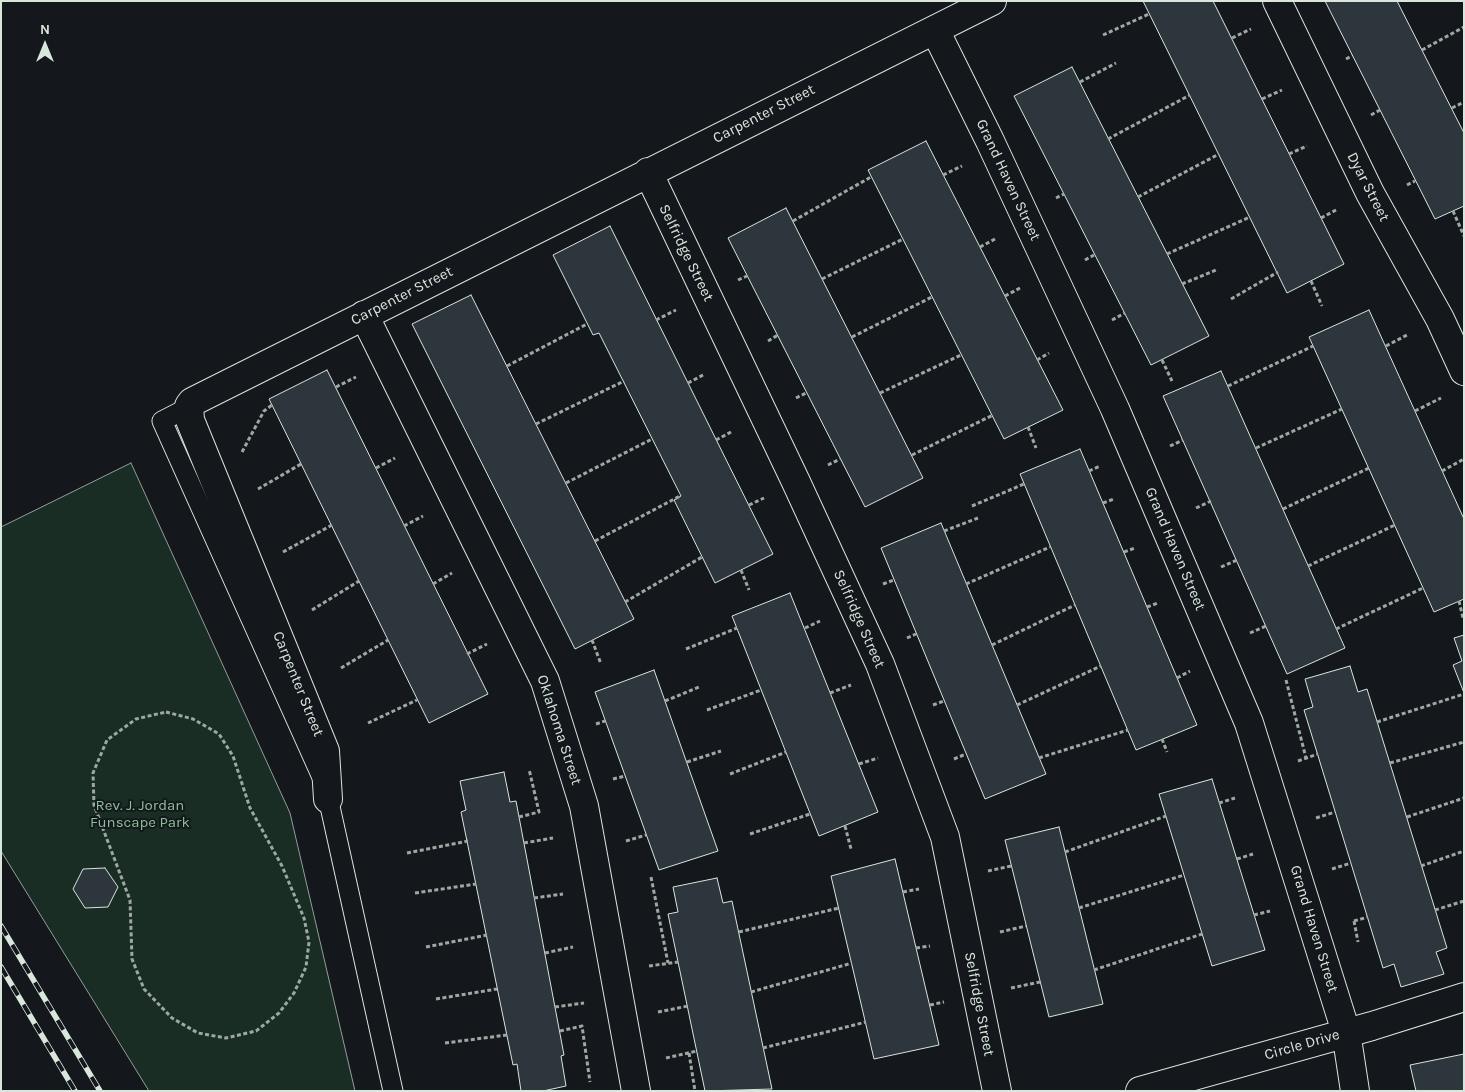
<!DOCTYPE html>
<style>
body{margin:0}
#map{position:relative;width:1465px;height:1092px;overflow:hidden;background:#14181c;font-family:Karla,sans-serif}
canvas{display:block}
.frame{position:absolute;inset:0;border:2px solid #d8e6dc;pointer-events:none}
.north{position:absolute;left:20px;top:20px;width:50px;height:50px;-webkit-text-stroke:4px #14181c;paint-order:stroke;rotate:0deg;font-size:14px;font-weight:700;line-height:20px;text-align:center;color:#d8e6dc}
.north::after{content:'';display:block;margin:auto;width:18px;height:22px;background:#d8e6dc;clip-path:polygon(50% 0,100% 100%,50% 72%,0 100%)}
</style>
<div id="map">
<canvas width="1465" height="1092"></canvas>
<div class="frame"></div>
<div class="north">N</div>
</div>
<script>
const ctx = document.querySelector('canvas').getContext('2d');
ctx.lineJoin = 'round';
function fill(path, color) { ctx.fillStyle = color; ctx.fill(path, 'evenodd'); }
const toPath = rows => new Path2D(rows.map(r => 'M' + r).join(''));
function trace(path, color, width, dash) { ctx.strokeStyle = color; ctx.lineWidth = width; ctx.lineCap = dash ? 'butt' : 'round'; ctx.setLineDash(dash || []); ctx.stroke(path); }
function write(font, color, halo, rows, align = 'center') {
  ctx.font = font + ' Karla,sans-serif'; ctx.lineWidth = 4; ctx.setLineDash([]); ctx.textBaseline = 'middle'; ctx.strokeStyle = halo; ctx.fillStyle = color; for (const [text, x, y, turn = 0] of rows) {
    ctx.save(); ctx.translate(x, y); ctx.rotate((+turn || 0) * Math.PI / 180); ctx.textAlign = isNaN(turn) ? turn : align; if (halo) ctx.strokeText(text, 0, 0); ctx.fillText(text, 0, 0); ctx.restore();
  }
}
const green = toPath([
 [131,463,290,813,355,1091,149,1091,1,851,1,527,131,463]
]);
const building = toPath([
 [1143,1,1213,1,1344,264,1287,293,1143,1],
 [1325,1,1397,1,1464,133,1464,206,1435,219,1325,1],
 [1072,67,1209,336,1151,365,1014,96,1072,67],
 [926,141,1063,410,1004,439,868,170,926,141],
 [786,208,923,478,865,507,728,238,786,208],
 [610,226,773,554,715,583,674,500,681,496,599,333,593,335,553,255,610,226],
 [471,295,634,619,575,649,412,324,471,295],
 [1369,310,1464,519,1464,599,1434,612,1309,337,1369,310],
 [327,370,488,694,429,723,269,399,327,370],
 [1221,371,1345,648,1287,674,1163,396,1221,371],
 [1080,449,1197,725,1136,750,1020,474,1080,449],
 [941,523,1046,774,985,799,881,548,941,523],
 [790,593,878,812,819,836,732,616,790,593],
 [1464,635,1464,693,1453,665,1462,661,1454,638,1464,635],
 [1350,666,1358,692,1367,689,1447,948,1436,952,1444,974,1401,987,1394,964,1383,968,1304,710,1313,707,1305,679,1350,666],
 [654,670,718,851,659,870,595,692,654,670],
 [504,772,510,802,516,801,564,1055,561,1056,566,1086,543,1091,521,1091,517,1064,513,1065,461,812,466,810,460,781,504,772],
 [1212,779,1265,950,1212,966,1159,794,1212,779],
 [1059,827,1103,1004,1049,1017,1005,840,1059,827],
 [895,859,939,1045,874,1059,831,876,895,859],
 [105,868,118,887,108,907,85,908,73,889,83,869,105,868],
 [717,878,723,903,732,901,772,1089,705,1091,668,914,678,912,673,887,717,878],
 [1464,1054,1464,1091,1416,1091,1410,1065,1464,1054]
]);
const path = toPath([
 [1103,35,1149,14],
 [1232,38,1251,29],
 [1422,50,1464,27],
 [1346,59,1352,56],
 [1080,82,1116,63],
 [1262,99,1282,90],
 [1452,108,1464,102],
 [1371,115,1380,110],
 [1108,139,1190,95],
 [1289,154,1307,146],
 [943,175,962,166],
 [1407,185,1415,181],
 [1138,197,1219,154],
 [1056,198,1064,194],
 [1453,211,1464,236],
 [1321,218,1338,209],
 [793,221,871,177],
 [980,247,997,238],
 [1167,254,1250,217],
 [1085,260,1094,255],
 [822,279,903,239],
 [738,280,747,276],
 [1311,281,1322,306],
 [1182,284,1216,270],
 [1005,296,1020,288],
 [1231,299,1278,272],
 [656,320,676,310],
 [1112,320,1125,313],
 [852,337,932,297],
 [768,341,778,335],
 [1386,346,1407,335],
 [1037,360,1049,353],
 [1162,360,1172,381],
 [507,366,587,324],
 [688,383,705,374],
 [1228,386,1313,346],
 [336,387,356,377],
 [880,393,961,355],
 [796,398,806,393],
 [1415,411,1441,398],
 [536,424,624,381],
 [1028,427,1036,448],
 [716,440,733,431],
 [1170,446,1183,440],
 [1256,448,1342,409],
 [242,452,264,411,272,405],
 [912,455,993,415],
 [828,465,840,459],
 [376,468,395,458],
 [1089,471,1100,466],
 [1442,471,1464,459],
 [566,483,652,439],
 [258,489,301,464],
 [1103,503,1114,499],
 [749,505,764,498],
 [972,506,1024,484],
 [1196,508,1211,501],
 [1283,509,1369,468],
 [404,526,423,516],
 [944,531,978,518],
 [595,541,680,496],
 [283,552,332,525],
 [1124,552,1135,548],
 [1308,566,1395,525],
 [1221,567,1237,560],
 [741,570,749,590],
 [433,584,452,573],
 [883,584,894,580],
 [966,584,1050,547],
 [1459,601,1463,618],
 [625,602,702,557],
 [1147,607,1158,603],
 [312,610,359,581],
 [805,628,820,621],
 [1336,629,1423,588],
 [1250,633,1266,626],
 [907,638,916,634],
 [592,640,601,664],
 [992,645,1075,605],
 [686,649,737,628],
 [467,654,487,644],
 [341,668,388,640],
 [1177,678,1190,671],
 [1286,680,1306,758],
 [830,693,851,685],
 [665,701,699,687],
 [933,705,944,701],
 [1017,705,1101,666],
 [707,710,761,690],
 [166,712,193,719,219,734,233,756,250,808,282,866,304,918,309,942,306,967,294,993,279,1013,256,1031,226,1038,198,1033,172,1018,144,989,132,959,130,900,94,805,93,773,107,740,136,719,166,712],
 [1377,722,1464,694],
 [368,723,417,700],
 [596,724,605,721],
 [1162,739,1167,752],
 [1039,758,1128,730],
 [954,759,966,754],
 [1298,761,1318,754],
 [687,762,721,751],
 [1390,763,1464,742],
 [859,764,878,758],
 [730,774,786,752],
 [613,779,625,776],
 [1219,803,1235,798],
 [519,817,539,812,529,769],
 [1407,817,1464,798],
 [1316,818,1335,812],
 [845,826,851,849],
 [750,834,810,814],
 [626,841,646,835],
 [524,843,553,838],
 [1065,852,1166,816],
 [407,853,468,841],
 [1237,859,1253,854],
 [1421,866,1464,851],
 [1332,869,1351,863],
 [988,871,1011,866],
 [651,877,668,963],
 [903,892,919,889],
 [415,893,476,884],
 [534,898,563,894],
 [1079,908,1184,875],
 [1435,910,1464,901],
 [1254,915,1270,911],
 [1354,921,1358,942],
 [1354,921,1368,917],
 [739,932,839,908],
 [1000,932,1026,926],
 [426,947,487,935],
 [916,948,930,946],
 [545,953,573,947],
 [649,966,678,962],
 [1094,970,1202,934],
 [1011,988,1040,982],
 [751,992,852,963],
 [436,999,497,989],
 [930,1005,944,1002],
 [555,1007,584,1003],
 [658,1012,688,1006],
 [560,1031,582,1026,590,1082],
 [445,1043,507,1035],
 [763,1048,866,1022],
 [689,1053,695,1091],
 [666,1058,697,1051]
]);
const service = toPath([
 [199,402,162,421,325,784,393,1091]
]);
const minor = toPath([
 [1277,1,1370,193,1440,319,1464,371],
 [935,30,990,141,1115,409,1249,723,1346,1032,1355,1091],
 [648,172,796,482,880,664,945,837,997,1091],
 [364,315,545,681,584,806,636,1091],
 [328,799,325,751,190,420,189,406,192,402,992,1],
 [1140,1091,1372,1026,1464,997]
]);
const rail = toPath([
 [1,926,100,1091],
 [1,967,75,1091]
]);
const streetNames = [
 ["Carpenter Street",764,114,-27],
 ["Grand Haven Street",1008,180,65],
 ["Dyar Street",1368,187,63],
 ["Selfridge Street",686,253,64],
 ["Carpenter Street",402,296,-27],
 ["Grand Haven Street",1175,549,67],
 ["Selfridge Street",859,619,66],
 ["Carpenter Street",298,684,68],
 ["Oklahoma Street",559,730,72],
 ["Grand Haven Street",1314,929,73],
 ["Selfridge Street",979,1004,79],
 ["Circle Drive",1302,1045,-16]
];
const parkNames = [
 ["Rev. J. Jordan",140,806],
 ["Funscape Park",140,823]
];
fill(green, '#1a2d24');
trace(green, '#939e99', 1);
fill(building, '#2c363c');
trace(building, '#d8e6dc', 1);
trace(service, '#d8e6dc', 21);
trace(minor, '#d8e6dc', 30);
trace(path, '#9da8a2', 3, [4, 2.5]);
trace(service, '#14181c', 19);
trace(minor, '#14181c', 28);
trace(rail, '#d8e6dc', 5.5);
trace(rail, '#14181c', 4, [11]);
write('15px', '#d8e6dc', '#14181c', streetNames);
write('15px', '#8ac095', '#14181c', parkNames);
</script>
